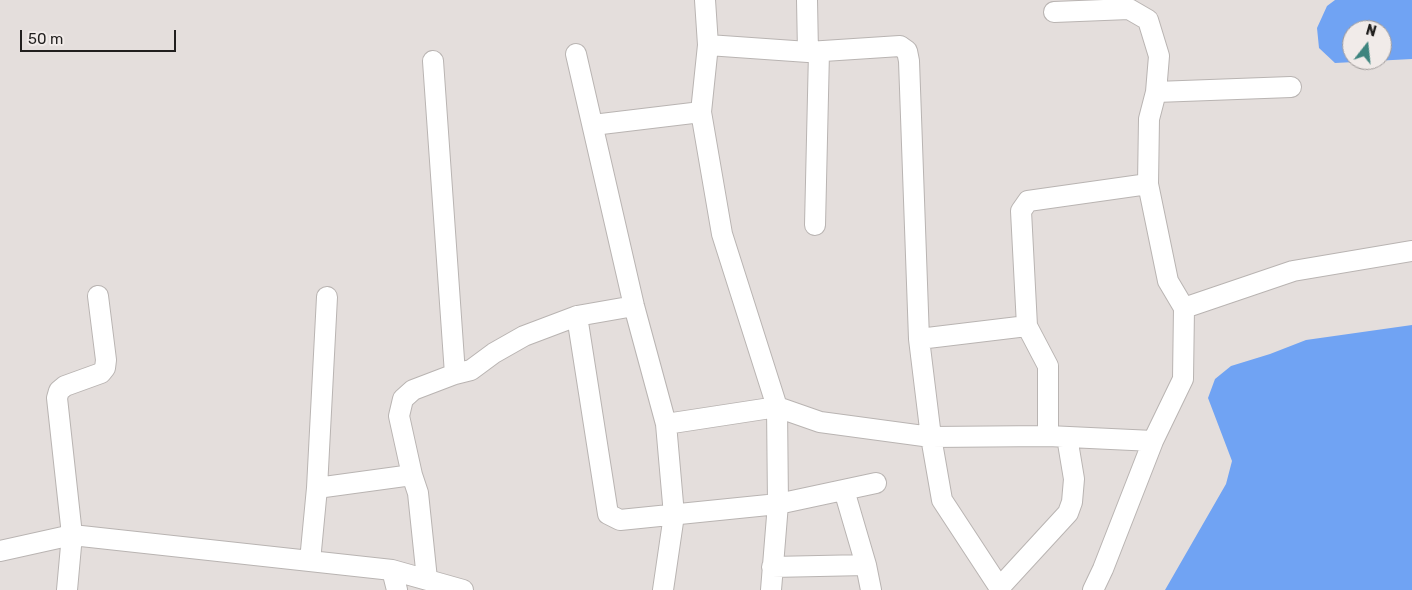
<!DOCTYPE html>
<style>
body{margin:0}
#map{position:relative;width:1412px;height:590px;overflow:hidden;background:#e4dedc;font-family:Rubik,sans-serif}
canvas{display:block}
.north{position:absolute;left:1342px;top:20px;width:50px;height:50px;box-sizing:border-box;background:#f1ebe9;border:1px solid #9e9998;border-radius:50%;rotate:16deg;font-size:14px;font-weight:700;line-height:20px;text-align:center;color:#211f1e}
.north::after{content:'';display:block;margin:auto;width:18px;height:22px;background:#3d847e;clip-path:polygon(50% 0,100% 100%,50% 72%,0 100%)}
.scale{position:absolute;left:20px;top:30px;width:156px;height:22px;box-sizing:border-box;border:2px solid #211f1e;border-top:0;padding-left:6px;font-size:15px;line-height:18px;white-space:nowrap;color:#211f1e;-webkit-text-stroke:4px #f1ebe9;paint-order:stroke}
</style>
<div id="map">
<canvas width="1412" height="590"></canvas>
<div class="north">N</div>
<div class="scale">50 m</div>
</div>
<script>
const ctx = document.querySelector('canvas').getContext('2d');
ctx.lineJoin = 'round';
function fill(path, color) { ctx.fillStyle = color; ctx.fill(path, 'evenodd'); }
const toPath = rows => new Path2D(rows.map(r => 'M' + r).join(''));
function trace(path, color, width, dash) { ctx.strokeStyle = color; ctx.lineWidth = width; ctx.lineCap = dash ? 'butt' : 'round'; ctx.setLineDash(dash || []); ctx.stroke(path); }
const water = toPath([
 [1335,0,1412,0,1412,59,1335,63,1319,48,1317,28,1327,6],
 [1352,30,1382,30,1382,60,1352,60],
 [1412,325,1412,590,1165,590,1226,484,1232,461,1208,398,1215,379,1231,366,1270,354,1306,340]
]);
const street = toPath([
 [705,0,708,45,701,112,722,234,777,407,778,504,771,590],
 [807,0,808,52],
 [1054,12,1129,9,1148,20,1159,56,1156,92,1149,119,1148,184,1168,281,1184,308,1183,379,1153,441,1103,569,1093,590],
 [708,45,808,52,900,46,907,51,909,61,919,339,931,437,942,500,1001,590],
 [576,54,634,306,666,424,674,515,663,590],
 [433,61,455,374],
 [1156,92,1291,87],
 [593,125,701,112],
 [815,225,819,52],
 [1184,308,1293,271,1411,251],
 [577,316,608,514,620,520,778,504,876,483],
 [919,339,1027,326],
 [666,424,777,407,820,422,931,437,1048,436,1153,441],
 [1048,436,1048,366,1027,326,1021,211,1028,201,1148,184],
 [317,488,412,475],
 [844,490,866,565,871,590],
 [0,551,72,535,392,570,463,590],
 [310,561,317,488,327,297],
 [772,567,866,565],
 [392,570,397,590],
 [427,579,418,493,412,475,399,416,403,399,413,390,455,374,471,370,494,353,524,336,577,316,634,306],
 [1000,587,1068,513,1072,502,1074,479,1067,437],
 [67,590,72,535,57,398,59,391,65,386,101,373,105,368,106,360,98,296]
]);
fill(water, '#70a3f3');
trace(street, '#b9b4b2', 22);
trace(street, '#fff', 20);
</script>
